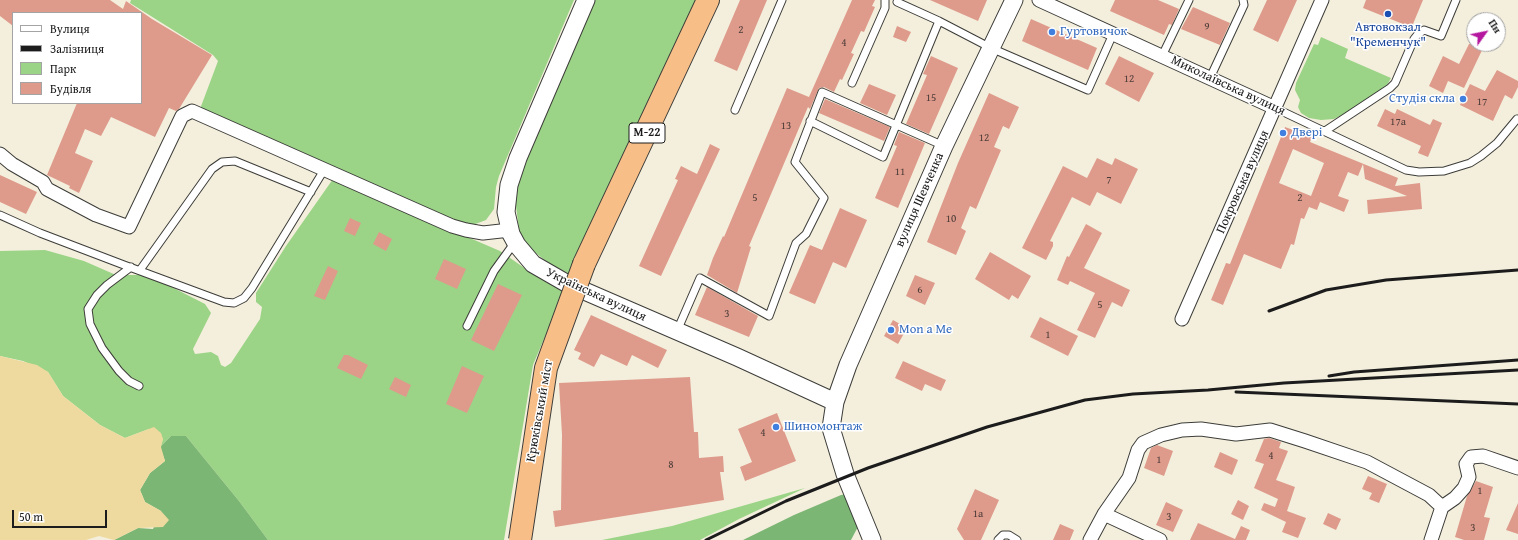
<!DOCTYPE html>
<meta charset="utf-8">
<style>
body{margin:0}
#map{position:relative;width:1518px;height:540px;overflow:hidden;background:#f4efdd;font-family:"Gentium Book Plus",serif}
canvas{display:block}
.legend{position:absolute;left:12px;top:12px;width:130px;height:92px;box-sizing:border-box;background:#fff;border:1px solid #a4a4a4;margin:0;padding:5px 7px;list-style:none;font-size:12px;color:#1c1c1c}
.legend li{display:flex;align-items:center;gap:8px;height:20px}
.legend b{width:20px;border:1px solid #a4a4a4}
.north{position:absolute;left:1466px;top:12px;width:40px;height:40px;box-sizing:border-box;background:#fff;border:1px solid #a4a4a4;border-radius:50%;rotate:57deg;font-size:11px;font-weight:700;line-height:16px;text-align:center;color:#1c1c1c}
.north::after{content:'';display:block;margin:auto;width:14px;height:18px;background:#b5179e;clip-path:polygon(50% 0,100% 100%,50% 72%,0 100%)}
.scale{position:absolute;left:12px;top:510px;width:95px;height:18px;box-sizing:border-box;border:2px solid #1c1c1c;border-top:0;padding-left:5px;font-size:12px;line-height:14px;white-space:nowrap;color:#1c1c1c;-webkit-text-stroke:3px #fff;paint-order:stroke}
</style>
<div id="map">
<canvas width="1518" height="540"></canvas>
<ul class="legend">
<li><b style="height:5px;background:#fff"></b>Вулиця</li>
<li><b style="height:5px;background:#1c1c1c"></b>Залізниця</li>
<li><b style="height:11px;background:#9bd487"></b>Парк</li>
<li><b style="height:11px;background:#de9b8b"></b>Будівля</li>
</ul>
<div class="north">Пн</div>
<div class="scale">50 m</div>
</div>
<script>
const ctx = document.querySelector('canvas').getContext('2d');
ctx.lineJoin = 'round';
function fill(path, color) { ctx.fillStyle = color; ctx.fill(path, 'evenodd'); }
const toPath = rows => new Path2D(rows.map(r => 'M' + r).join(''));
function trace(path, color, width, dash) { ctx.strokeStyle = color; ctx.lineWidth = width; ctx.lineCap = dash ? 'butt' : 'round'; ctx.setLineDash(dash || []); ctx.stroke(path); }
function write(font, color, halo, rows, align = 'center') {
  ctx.font = font + ' "Gentium Book Plus",serif'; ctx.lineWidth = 3; ctx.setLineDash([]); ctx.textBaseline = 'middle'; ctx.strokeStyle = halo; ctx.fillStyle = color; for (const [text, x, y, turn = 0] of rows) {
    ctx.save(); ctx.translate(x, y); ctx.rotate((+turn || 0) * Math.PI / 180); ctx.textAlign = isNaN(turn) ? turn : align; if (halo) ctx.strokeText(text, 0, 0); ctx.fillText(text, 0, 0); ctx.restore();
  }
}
const green = toPath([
 [131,0,574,0,499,176,496,187,494,209,486,220,470,226,463,225,200,109,218,61,213,55,130,3],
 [595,0,697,0,572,275,551,265,528,247,519,230,515,198,517,183,531,147],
 [1321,37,1348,49,1345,58,1391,78,1387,85,1352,110,1334,119,1321,120,1309,118,1301,113,1298,107,1300,100,1295,90,1296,83,1314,44,1318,45],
 [333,179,500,251,536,276,564,291,533,365,504,540,268,540,239,501,186,436,171,436,160,447,163,439,149,429,125,438,100,425,63,396,48,372,23,361,0,356,0,251,45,250,84,261,116,275,144,275,156,279,205,304,211,313,193,349,195,354,211,352,218,356,221,365,225,367,231,363,260,319,262,307,256,302,256,293,286,246],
 [805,488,739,519,700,540,602,540,672,526]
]);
const forest = toPath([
 [171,436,186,436,239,501,268,540,114,540,138,528,153,529,161,511,145,502,140,490,150,473,165,461,160,447],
 [848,494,861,521,851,540,743,540,794,515,841,495]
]);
const sand = toPath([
 [0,356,37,365,48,372,63,396,100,425,125,438,154,427,161,433,163,439,161,447,165,461,150,473,140,490,145,502,161,511,169,520,163,527,138,528,114,540,99,536,86,540,0,540]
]);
const building = toPath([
 [0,0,110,0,123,9,126,1,152,19,212,55,179,109,176,111,169,108,155,137,111,117,101,136,85,129,75,153,93,161,79,193,69,188,70,186,47,175,77,103,141,103,141,13,13,13,13,26,0,16],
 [740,0,767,0,737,71,714,61],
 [852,0,875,0,872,6,875,7,864,32,861,31,851,53,854,54,842,80,840,79,834,92,824,87,819,88,810,109,808,107,749,246,751,247,737,293,707,275,713,258,723,236,724,237,787,88,809,97],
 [930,0,987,0,978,21],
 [1115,0,1158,0,1179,9,1172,25,1169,24,1164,35,1110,11],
 [1267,0,1297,0,1278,42,1253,30],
 [1366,0,1423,0,1413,24,1405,27,1403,24,1363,8],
 [1193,7,1230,23,1220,45,1181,29],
 [1031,19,1097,48,1088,70,1022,41],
 [897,26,911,32,906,42,893,37],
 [1469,44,1485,44,1464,88,1448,81,1443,93,1429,86,1443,56,1459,64],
 [931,56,958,68,929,134,906,124,927,75,923,74],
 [1119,56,1154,73,1139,102,1105,84],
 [1497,70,1518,81,1518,87,1512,99,1505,95,1493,121,1460,105,1470,84,1485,91],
 [869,84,896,95,887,115,860,103],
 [989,93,1019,107,1009,129,1003,126,994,147,1001,150,976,209,970,206,961,228,966,231,956,255,927,242,958,163],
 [825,99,890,127,884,141,819,113],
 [1385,109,1395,114,1397,109,1430,125,1433,119,1442,123,1428,157,1418,153,1421,146,1377,126],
 [1285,127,1312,137,1310,142,1398,178,1395,186,1420,183,1422,209,1368,214,1367,200,1407,196,1365,179,1363,164,1358,176,1348,172,1338,196,1349,200,1344,212,1320,202,1317,210,1309,207,1304,219,1301,218,1294,245,1291,244,1281,269,1244,254,1223,305,1211,300,1226,263,1230,264],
 [1293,149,1324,163,1311,196,1279,183],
 [899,132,925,143,898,208,875,198,897,146,894,145],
 [710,144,720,149,661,276,639,266,678,180,675,179,681,166,697,174],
 [1097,158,1112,165,1115,158,1138,169,1121,204,1097,192,1090,206,1072,197,1050,241,1053,242,1053,246,1046,260,1022,248,1063,166,1087,178],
 [0,175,37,192,26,214,0,202],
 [840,208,867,220,846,268,833,262,815,304,789,293,810,245,822,250],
 [350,218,361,223,355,236,344,231],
 [1086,224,1102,233,1084,268,1130,290,1122,307,1112,302,1095,338,1077,330,1095,293,1070,281,1068,285,1057,280,1067,256,1069,257],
 [379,232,392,239,386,251,373,244],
 [990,252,1031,276,1018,299,1012,295,1009,300,975,279],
 [444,259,466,269,457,289,435,279],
 [328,266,338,271,325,300,314,296],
 [915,275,935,283,925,305,906,296],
 [498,284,522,295,494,351,471,340],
 [707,287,758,316,749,337,695,315],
 [591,315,667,350,658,368,632,355,627,366,601,354,594,367,578,359,581,353,574,350],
 [1040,317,1078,336,1068,356,1030,337],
 [893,320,907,328,898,344,884,336],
 [344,355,348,355,368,365,361,379,337,368],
 [903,361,946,380,941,391,925,384,922,391,895,378],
 [462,366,484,376,467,413,446,404],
 [395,377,411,385,406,397,389,389],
 [690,377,694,432,698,432,699,458,723,456,724,472,720,472,724,500,555,527,553,511,561,510,562,435,559,383],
 [777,413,796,461,745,481,740,467,752,462,738,429],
 [1269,438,1281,442,1279,448,1288,451,1276,480,1295,487,1287,511,1306,518,1298,538,1282,532,1286,522,1261,510,1264,503,1275,507,1278,499,1254,488,1264,464,1255,461,1264,439],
 [1157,445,1173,451,1164,476,1144,468,1151,448],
 [1220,452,1238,460,1232,475,1214,467],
 [1368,476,1387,484,1379,503,1369,499,1372,493,1362,489],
 [1476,481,1493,487,1484,517,1490,518,1484,540,1464,540,1455,537,1467,496],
 [975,489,999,500,981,540,964,540,957,529],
 [1238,500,1249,506,1243,520,1231,514],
 [1166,502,1183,510,1173,532,1156,525],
 [1518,503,1518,534,1506,530],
 [1328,513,1341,519,1336,530,1323,524],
 [1198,523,1235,539,1241,526,1250,530,1246,540,1190,540],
 [1060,524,1074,530,1070,540,1053,540]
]);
const service = toPath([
 [897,2,939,21],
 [1162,56,1189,0],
 [1210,78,1244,5,1243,0],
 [852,83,885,8,885,0],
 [1275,108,1406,170,1419,172,1444,171,1470,163,1481,156,1497,143,1517,119],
 [735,110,782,0],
 [810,121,883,157,939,21,991,48,1088,90,1113,34],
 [1325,131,1390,88,1395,83,1414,39,1418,34,1424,30,1441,36,1456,0],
 [0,215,40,233,124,265,224,302,234,303,244,298,252,288,324,170],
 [131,267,107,285,97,295,88,309,90,324,102,348,119,371,129,381,139,386],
 [140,270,212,169,222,162,235,161,311,192],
 [467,326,494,271,515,242],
 [677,331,700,278,769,316,796,243,806,234,824,198,795,162,822,92,944,146],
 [998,540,1003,535,1009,535,1017,540]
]);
const minor = toPath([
 [1039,0,1275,108],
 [0,154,12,164,43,182,47,189,96,215,129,227,182,116,192,111,452,226,466,230,483,233,510,230],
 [1182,319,1322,0],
 [1104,514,1160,540],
 [1090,540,1104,514,1129,478,1138,450,1143,443,1161,435,1182,430,1201,429,1236,434,1270,430,1305,441,1367,462,1429,495,1442,507,1455,498,1464,488,1469,477,1466,464,1471,457,1483,456,1518,468],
 [1431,540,1442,507]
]);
const tertiary = toPath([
 [586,0,518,158,509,185,506,212,511,234,517,245,533,264,566,283,737,357,835,402],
 [872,540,845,474,831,428,835,402,848,365,944,146,1014,0]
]);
const trunk = toPath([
 [584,264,708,0]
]);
const rail = toPath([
 [1269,311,1326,290,1386,280,1518,270],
 [1329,376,1354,372,1518,360],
 [1236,392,1518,404],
 [706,540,786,501,868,468,987,427,1085,400,1133,394,1208,390,1284,383,1518,370]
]);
const trunkBridge = toPath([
 [520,540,546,368,584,264]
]);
const markers = [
 [1388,14,4,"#1a4fb4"],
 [1052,32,4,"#3f7fe0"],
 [1463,99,4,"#3f7fe0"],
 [1283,133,4,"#3f7fe0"],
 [891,330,4,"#3f7fe0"],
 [776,427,4,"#3f7fe0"]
];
const numberNames = [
 ["9",1207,27],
 ["2",741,30],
 ["4",844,43],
 ["12",1129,79],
 ["15",931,98],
 ["17",1482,102],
 ["17а",1398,122],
 ["13",786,126],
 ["12",984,138],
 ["11",900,172],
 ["7",1109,180],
 ["5",755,198],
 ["2",1300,198],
 ["10",951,219],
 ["6",920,290],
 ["5",1100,305],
 ["3",727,314],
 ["1",1048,335],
 ["4",763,433],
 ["4",1271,456],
 ["1",1159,460],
 ["8",671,465],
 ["1",1480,491],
 ["1а",978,514],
 ["3",1169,517],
 ["3",1473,528]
];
const shields = [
 [647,133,36]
];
const shieldNames = [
 ["М-22",647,133]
];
const transitNames = [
 ["Автовокзал",1388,28],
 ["\"Кременчук\"",1388,43]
];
const shopNames = [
 ["Гуртовичок",1060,32],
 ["Студія скла",1455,99,"right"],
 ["Двері",1291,133],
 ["Mon a Me",899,330],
 ["Шиномонтаж",784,427]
];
const streetNames = [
 ["Миколаївська вулиця",1228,86,25],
 ["Покровська вулиця",1243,182,-66],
 ["вулиця Шевченка",920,200,-66],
 ["Українська вулиця",596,295,25],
 ["Крюківський міст",540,411,-80]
];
fill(green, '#9bd487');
fill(forest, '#7cb674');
fill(sand, '#eeda9e');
fill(building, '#de9b8b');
trace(service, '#3c3c39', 9);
trace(minor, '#3c3c39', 15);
trace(tertiary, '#3c3c39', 19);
trace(trunk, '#3c3c39', 24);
trace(service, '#fff', 7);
trace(minor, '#fff', 13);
trace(tertiary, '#fff', 17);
trace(trunk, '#f7be88', 22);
trace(rail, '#1c1c1c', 3);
trace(trunkBridge, '#3c3c39', 24, []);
trace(trunkBridge, '#f7be88', 22);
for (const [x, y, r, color] of markers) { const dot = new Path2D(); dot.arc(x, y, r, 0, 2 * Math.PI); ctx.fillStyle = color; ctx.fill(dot); trace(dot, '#fff', 1.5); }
write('11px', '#4c3c38', null, numberNames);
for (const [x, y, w] of shields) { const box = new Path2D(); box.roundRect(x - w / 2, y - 10, w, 20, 3); ctx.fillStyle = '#fff'; ctx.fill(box); trace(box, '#1c1c1c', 1); }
write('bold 12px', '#1c1c1c', null, shieldNames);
write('13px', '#164399', '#fff', transitNames);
write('13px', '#366cbe', '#fff', shopNames, 'left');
write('13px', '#1c1c1c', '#fff', streetNames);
</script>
